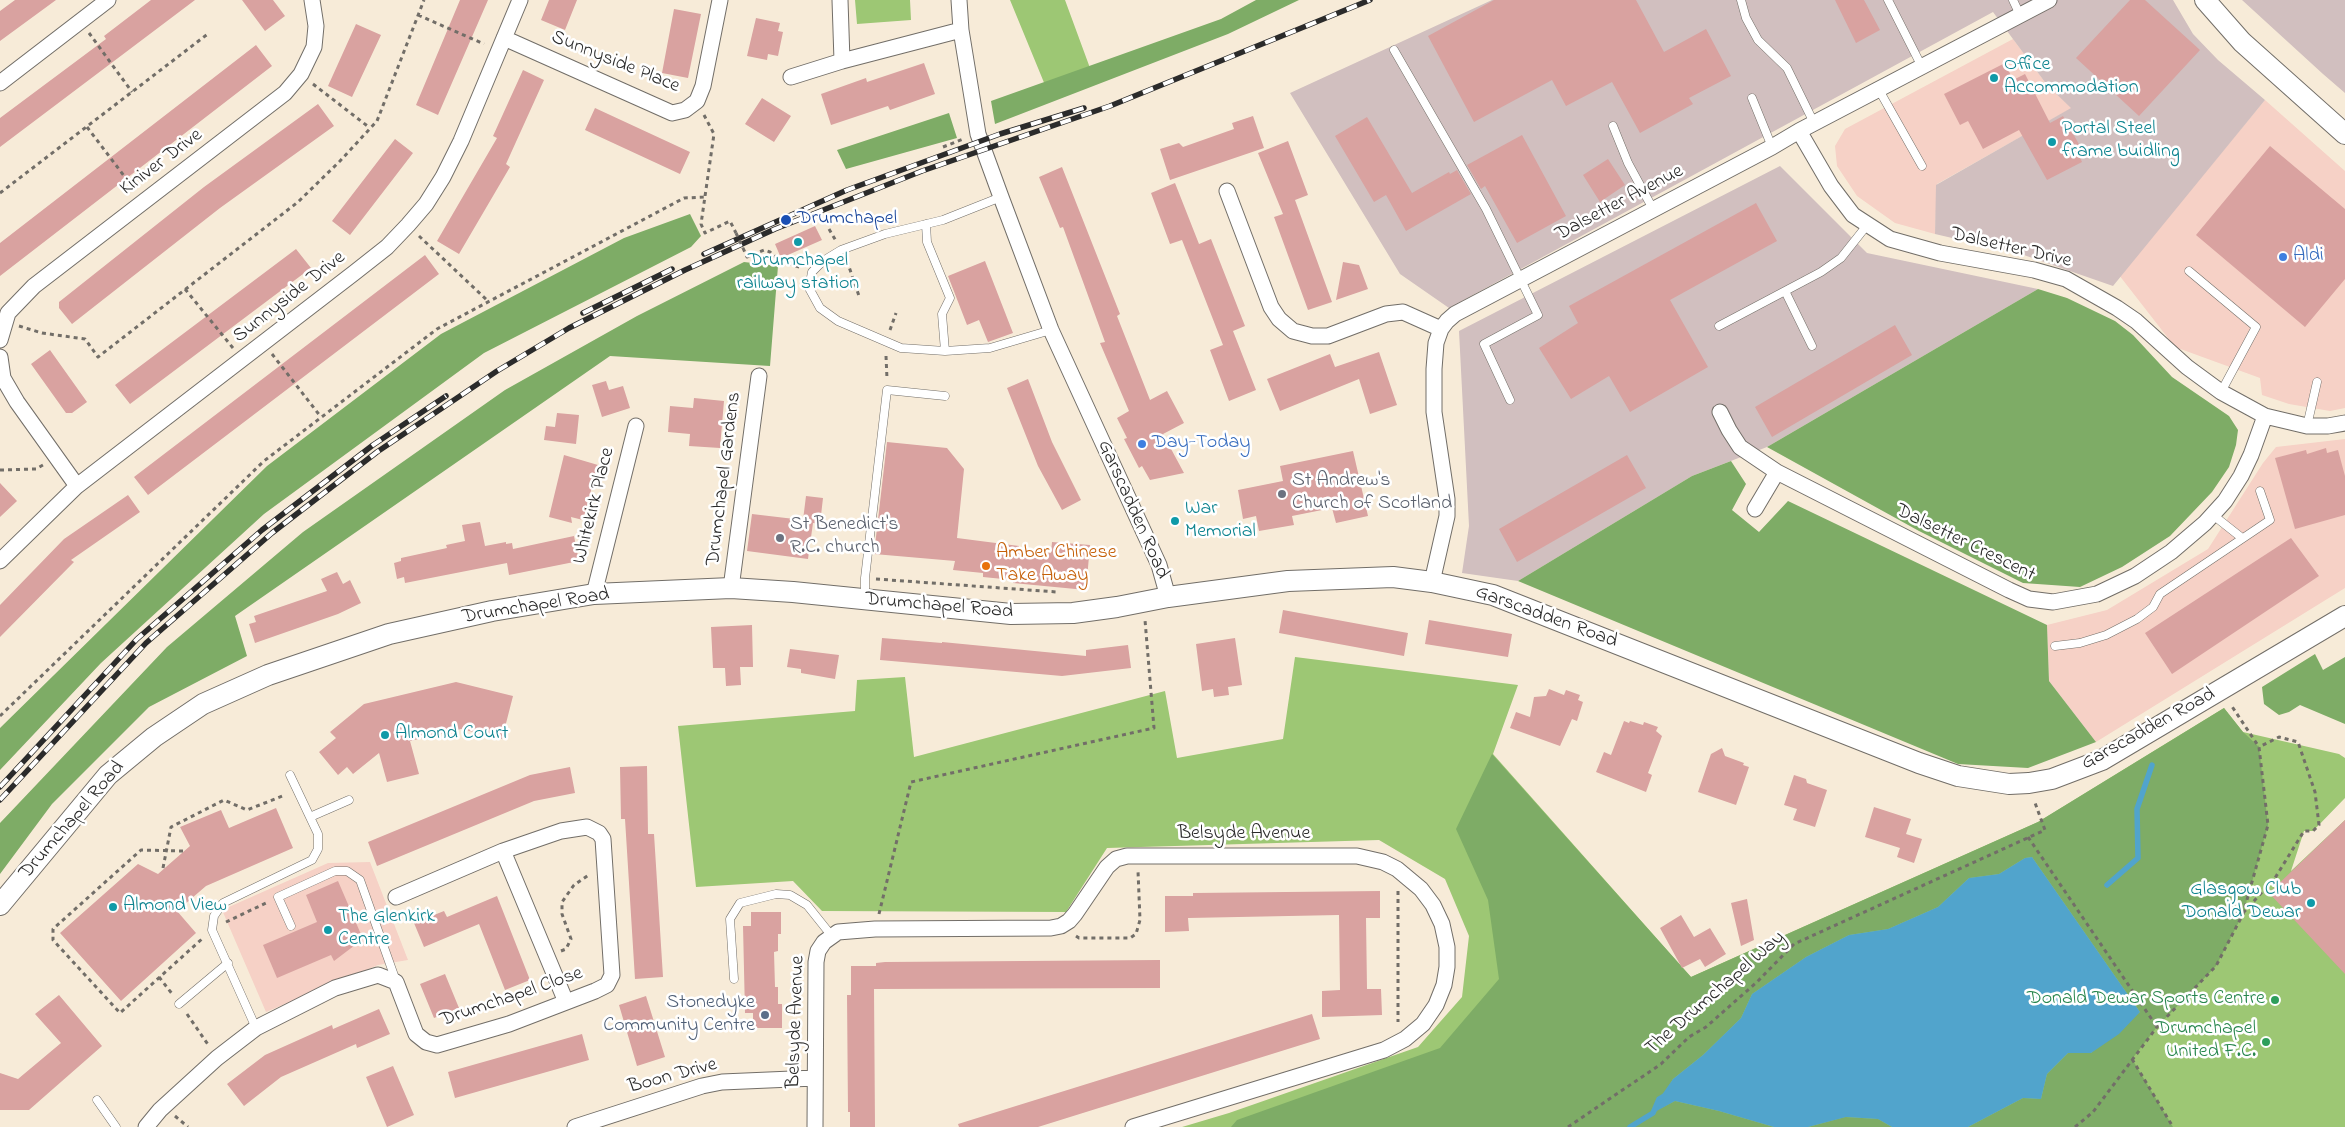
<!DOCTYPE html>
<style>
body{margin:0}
canvas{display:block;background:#f7ebd8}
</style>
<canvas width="2345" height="1127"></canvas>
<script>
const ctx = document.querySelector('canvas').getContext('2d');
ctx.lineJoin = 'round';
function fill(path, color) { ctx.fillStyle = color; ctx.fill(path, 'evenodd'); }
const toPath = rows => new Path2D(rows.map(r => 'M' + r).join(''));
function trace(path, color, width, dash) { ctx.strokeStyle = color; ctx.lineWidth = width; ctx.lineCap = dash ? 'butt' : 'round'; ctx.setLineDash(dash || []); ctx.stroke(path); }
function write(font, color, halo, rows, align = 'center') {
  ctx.font = font + ' "Indie Flower",sans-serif'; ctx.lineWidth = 5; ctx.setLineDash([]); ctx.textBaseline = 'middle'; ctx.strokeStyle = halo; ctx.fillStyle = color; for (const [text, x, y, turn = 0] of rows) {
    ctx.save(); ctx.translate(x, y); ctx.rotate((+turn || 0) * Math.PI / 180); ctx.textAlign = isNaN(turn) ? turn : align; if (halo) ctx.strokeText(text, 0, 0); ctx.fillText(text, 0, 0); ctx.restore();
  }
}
const built = toPath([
 [2013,39,2047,85,2072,108,1937,184,1935,234,1895,223,1857,196,1837,166,1835,146,1845,129],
 [2265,100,2345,171,2345,408,2330,411,2289,404,2262,395,2260,378,2175,347,2119,275],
 [2345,439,2345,588,2096,742,2049,681,2047,625,2107,610,2208,549,2263,463,2276,447],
 [370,862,408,960,378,965,266,1012,222,910,328,863]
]);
const industrial = toPath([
 [1492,0,2173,0,2193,34,2218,60,2265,100,2113,286,2021,254,1935,234,1936,185,2071,108,2047,85,1993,12,1449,308,1400,274,1290,93],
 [2242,0,2345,0,2345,93,2323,74],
 [1780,166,1867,253,2038,289,1767,447,1692,476,1518,581,1462,573,1469,526,1459,331]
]);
const green = toPath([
 [855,0,910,0,911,20,857,24],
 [1010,0,1065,0,1090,68,1045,85],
 [1295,657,1518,685,1493,754,1691,977,2038,822,2224,708,2243,732,2339,754,2345,758,2345,798,2313,831,2304,831,2291,871,2345,820,2345,1127,1182,1127,1229,1113,1418,1047,1462,997,1469,936,1445,879,1379,840,1107,848,1066,912,822,911,793,881,696,887,678,726,855,711,857,680,905,677,914,757,1165,691,1177,758,1283,739]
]);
const forest = toPath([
 [1256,0,1299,0,1228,34,995,124,991,101,1221,19],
 [949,113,957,138,846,169,837,150],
 [690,214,701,236,691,247,484,353,264,514,101,663,0,770,0,728,267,466,441,334,624,238],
 [744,262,778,266,770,366,610,356,235,616,247,656,149,707,52,804,0,874,0,823,167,647,303,532,505,390,637,316],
 [2038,289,2067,298,2115,321,2133,335,2172,377,2229,416,2238,430,2236,445,2229,467,2212,492,2170,536,2122,567,2080,587,2023,583,1919,531,1767,447],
 [1731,461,1746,484,1732,510,1759,532,1788,501,2047,625,2049,681,2096,742,2028,768,1958,764,1518,581,1692,476],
 [2315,654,2323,670,2345,657,2345,724,2300,705,2289,712,2279,715,2264,704,2262,687],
 [2224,708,2243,732,2259,747,2268,825,2243,914,2216,966,2157,1027,2132,1059,2173,1127,1968,1127,2023,1098,2041,1099,2047,1074,2068,1053,2091,1053,2140,1012,2032,857,2025,858,1999,874,1969,878,1938,907,1888,929,1849,935,1806,957,1752,994,1741,1018,1703,1055,1673,1079,1653,1112,1675,1101,1719,1111,1774,1127,1231,1127,1237,1120,1440,1048,1499,979,1488,900,1456,829,1492,754,1691,977,2038,822],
 [1845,1117,1878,1119,1892,1127,1808,1127]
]);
const water = toPath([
 [2032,857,2140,1012,2119,1034,2091,1053,2068,1053,2047,1074,2041,1099,2023,1098,1968,1127,1892,1127,1878,1119,1846,1117,1808,1127,1774,1127,1719,1111,1675,1101,1653,1113,1659,1099,1673,1079,1703,1055,1741,1018,1752,994,1806,957,1849,935,1888,929,1938,907,1969,878,1999,874,2025,858]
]);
const stream = toPath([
 [2107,885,2138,858,2137,809,2152,765],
 [1630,1127,1653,1113,1659,1099,1664,1096]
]);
const building = toPath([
 [15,0,56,0,0,41,0,11],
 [151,0,195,0,0,147,0,118,106,39,104,36],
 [242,0,273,0,285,16,265,31],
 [460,0,488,0,438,115,416,105],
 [549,0,577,0,565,30,541,20],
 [1494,0,1636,0,1664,52,1706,29,1731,76,1689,98,1693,104,1640,133,1612,82,1566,106,1552,80,1474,122,1428,36],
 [1835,0,1864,0,1880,30,1856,43],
 [2130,0,2145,0,2200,50,2139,116,2076,58],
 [674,9,701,14,688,78,662,73],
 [756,18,780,23,778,31,783,32,778,56,768,54,767,60,747,56],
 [356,24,381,35,352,97,328,86],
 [256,45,272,66,0,276,0,243],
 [924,63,935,94,890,110,888,106,831,125,821,94,866,78,867,82],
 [2005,63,2013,80,2025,74,2050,123,2063,116,2080,146,2076,149,2082,162,2047,180,2019,130,1983,149,1968,121,1960,125,1944,94],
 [523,70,544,80,506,164,510,167,459,254,437,241,497,138,493,136],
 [762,98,791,116,774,142,745,124],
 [318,104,334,126,220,208,72,324,59,308,59,302,204,187],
 [595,108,690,152,680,174,585,130],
 [1253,116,1264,148,1170,180,1160,149,1179,143,1183,147,1234,129,1232,123],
 [1367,117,1412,193,1449,172,1450,174,1457,170,1471,194,1406,231,1386,195,1374,202,1335,136],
 [1522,135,1566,216,1517,243,1485,186,1481,189,1467,165],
 [395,139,413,153,350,235,332,221],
 [1288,141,1308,195,1295,200,1332,302,1308,310,1274,217,1283,214,1258,153],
 [2270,146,2345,209,2345,279,2305,327,2196,235],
 [1608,159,1625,185,1600,202,1583,175],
 [1062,167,1120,314,1117,316,1150,400,1167,391,1184,423,1163,434,1184,473,1150,480,1142,466,1139,468,1124,439,1127,438,1117,418,1129,411,1100,343,1105,342,1063,227,1060,228,1039,177],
 [1175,183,1199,244,1211,239,1245,326,1233,331,1256,390,1229,401,1210,350,1223,345,1182,240,1170,244,1151,193],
 [1756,203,1777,241,1670,300,1708,367,1630,412,1609,376,1571,399,1539,348,1578,323,1569,306],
 [815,226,822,240,781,258,775,244],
 [296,249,311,268,130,404,115,385],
 [425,255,439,274,148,495,134,477],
 [985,261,1013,333,988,342,979,320,967,325,948,276],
 [1343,262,1359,265,1368,289,1336,300],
 [1895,325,1912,355,1772,437,1755,407],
 [50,350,87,402,72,413,66,413,31,364],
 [1379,352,1397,405,1370,414,1359,379,1280,411,1267,379,1330,354,1335,367],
 [1028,379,1052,442,1081,500,1062,510,1038,466,1007,388],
 [606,381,609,390,623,386,630,408,602,417,592,385],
 [694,398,724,401,720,448,689,446,690,434,668,432,670,406,693,408],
 [557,413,579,415,576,444,544,440,546,426,555,427],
 [887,442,947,448,964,469,957,538,1019,546,1019,550,1051,553,1052,542,1090,545,1086,590,1013,583,1013,580,983,577,983,573,953,570,955,561,874,554],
 [2326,448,2327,453,2338,450,2345,476,2345,515,2295,529,2275,458,2306,450,2307,454],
 [1353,451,1368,516,1336,523,1332,508,1292,516,1294,525,1259,531,1256,516,1243,519,1238,490,1283,481,1280,466],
 [564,455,598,465,583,520,571,517,572,523,549,517],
 [1627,455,1646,488,1517,562,1499,529],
 [0,483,17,501,0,517],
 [128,495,140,512,71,560,74,562,0,637,0,605,64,539],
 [806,496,823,498,820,524,813,523,808,559,747,551,752,514,803,520],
 [480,522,485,546,506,542,506,544,512,543,513,549,574,536,579,561,509,575,507,563,405,583,404,577,397,579,394,563,401,561,401,558,447,548,446,545,465,541,462,525],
 [2291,538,2319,576,2172,674,2145,633],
 [337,572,343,584,350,580,361,603,338,614,255,643,249,624,256,622,254,616,327,591,321,579],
 [1283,610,1408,633,1404,656,1279,633],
 [1429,620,1512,634,1508,657,1425,644],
 [752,625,753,667,740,667,741,685,726,686,725,668,713,668,711,627],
 [882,638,942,643,942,642,1086,656,1086,650,1128,645,1131,668,1062,676,880,660],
 [1235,638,1242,685,1228,687,1229,695,1214,697,1213,689,1202,691,1196,644],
 [790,649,839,655,835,679,801,673,801,669,787,667],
 [456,682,513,696,502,739,461,729,410,741,419,774,387,782,379,753,353,774,347,767,338,775,319,752,336,738,330,732,364,704],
 [1549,689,1564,695,1566,690,1580,695,1578,700,1583,702,1577,721,1572,719,1560,746,1510,728,1516,712,1530,717,1534,697,1546,696],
 [1624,721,1629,723,1630,721,1643,725,1644,722,1658,727,1656,731,1662,736,1648,773,1652,775,1646,792,1596,772,1604,752,1611,755],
 [1722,748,1725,756,1744,763,1743,765,1749,767,1736,805,1698,792,1711,754],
 [647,766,648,834,654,834,663,977,635,979,625,819,621,819,620,767],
 [570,767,575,793,534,801,377,866,368,842,530,775],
 [1794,775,1806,779,1807,783,1827,790,1815,827,1793,820,1797,809,1784,805],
 [1874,807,1911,819,1906,834,1922,839,1914,863,1897,857,1900,848,1865,837],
 [276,808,293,848,206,886,177,911,196,933,121,1001,60,933,138,864,158,874,190,846,180,827,221,810,229,828],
 [2345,820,2345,974,2269,893],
 [338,881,363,939,334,961,331,955,277,978,263,945,317,922,306,895],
 [1380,891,1380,918,1366,918,1367,989,1381,989,1382,1015,1322,1017,1322,991,1340,990,1339,915,1188,918,1189,931,1165,932,1165,896,1193,896,1193,893],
 [497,896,530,980,505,990,479,924,424,947,414,923,444,911,447,917],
 [1747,899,1754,940,1741,946,1731,903],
 [751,912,781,912,781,934,778,934,778,951,774,952,775,987,778,987,778,1004,782,1004,782,1028,753,1028,753,1013,745,1013,743,926,751,926],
 [1681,915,1694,937,1710,928,1726,954,1705,967,1700,959,1682,968,1660,928],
 [1160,960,1160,988,874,989,875,1127,850,1127,850,1112,848,1112,847,995,851,995,851,966,876,966,876,963,885,962],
 [445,974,459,1008,434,1018,420,984],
 [59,995,102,1046,29,1110,0,1110,0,1073,18,1079,61,1043,35,1014],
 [646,996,665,1057,637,1066,619,1005],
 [379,1009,390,1034,357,1048,356,1044,281,1077,244,1106,227,1084,265,1055,332,1025,333,1029],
 [1312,1014,1320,1039,1038,1127,959,1127,958,1124],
 [582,1034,589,1060,455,1098,448,1072],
 [393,1066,414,1115,387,1127,366,1077]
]);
const path = toPath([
 [418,15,484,44],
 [89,33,132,92],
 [313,84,370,128],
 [704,115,714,134,701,224,705,233,730,221,736,233],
 [87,127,134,189],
 [943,147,963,139],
 [0,193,209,33],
 [829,229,836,241],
 [419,236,489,302],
 [743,248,747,257,764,250,770,252,779,260,802,268],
 [847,261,859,296],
 [185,289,233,348],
 [19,326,42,333,85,339,98,357,298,202,340,161,377,121,424,0],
 [890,330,896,313],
 [272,354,321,417],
 [886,356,887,379],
 [0,470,36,469,43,465],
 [876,579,1057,592],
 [0,716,264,461,437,329,684,198,705,197],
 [2028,837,2157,1027],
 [183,851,141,850,53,929,53,940,120,1013,203,938],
 [163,868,171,827,224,800,247,810,285,795],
 [1398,891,1398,1022],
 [2243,913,2275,878,2304,831,2313,831,2319,825,2315,792,2298,742,2279,737,2259,747],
 [879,914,911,782,1154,728,1145,620],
 [226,922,268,902],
 [1076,936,1079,938,1130,938,1136,934,1140,920,1138,871],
 [561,951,566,949,571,939,562,914,562,902,574,885,590,874],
 [159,977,173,995],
 [187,1014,209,1046],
 [2132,1059,2173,1127],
 [175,1116,188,1127],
 [1568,1127,1661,1064,1689,1037,1706,1027,1757,982,1794,944,2045,830,2034,800],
 [2075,1127,2093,1112,2157,1027,2216,966,2243,914,2268,825,2259,747,2231,705]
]);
const lane = toPath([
 [1741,0,1746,18,1758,40,1787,68,1814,123],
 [1888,0,1922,67],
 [2013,0,2020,15],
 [1394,50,1486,209,1538,315,1484,344,1510,400],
 [1879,90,1922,166],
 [1752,98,1772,147],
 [1613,126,1628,163,1653,209],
 [1001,197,943,220,885,234,841,250,823,261,812,272,809,288,820,308,838,321,901,348,945,351,990,348,1051,330],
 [926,224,927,242,950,298,942,314,945,351],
 [2189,271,2256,327,2221,392],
 [1785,291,1812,346],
 [1719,326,1821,272,1841,258,1868,224],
 [2307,426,2317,382],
 [2213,515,2242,538],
 [865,599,865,578,887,390,945,396],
 [2055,646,2080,643,2106,635,2137,619,2153,607,2160,594,2270,520,2260,491],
 [310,817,349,800],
 [291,926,278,897,335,871,347,871,360,880,396,981],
 [734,979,730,919,740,903,776,894,790,895,807,905,831,935],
 [179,1004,228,963],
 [256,1028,212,930,214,916,223,903,312,860,318,849,318,834,290,775],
 [97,1100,116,1127]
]);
const street = toPath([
 [959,0,961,30,978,134,1001,197,1051,330,1159,565,1168,597],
 [504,38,672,113,685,110,697,101,703,86,720,0],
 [842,61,961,30],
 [791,77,842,61,840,0],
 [0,83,108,0],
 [1799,131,1831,186,1853,215,1890,239,1940,253,2034,270,2066,279,2117,308,2136,321,2187,367,2221,392,2265,416,2307,426,2328,426,2345,423],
 [1227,191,1271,307,1279,319,1293,331,1312,336,1328,336,1386,314,1403,312,1441,329],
 [0,340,8,313,34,286,285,93,301,74,314,47,316,26,312,0],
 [0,357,3,378,17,402,77,486],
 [1720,412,1729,430,1740,447,1777,472,2009,590,2029,599,2053,602,2097,594,2135,576,2171,552,2205,523,2225,501,2241,476,2251,455,2265,416],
 [1755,509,1777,472],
 [0,561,77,486,354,273,387,247,408,225,426,204,443,177,461,141,520,0],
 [1432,582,1447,516,1447,499,1434,412,1434,369,1436,343,1441,329,1447,321,1455,314,1772,147,1799,131,2049,0],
 [731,588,759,376],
 [594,594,636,426],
 [503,851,566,1002],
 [146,1127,160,1110,217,1058,256,1028,335,988,378,975,396,982,416,1034,426,1042,437,1045,509,1024,595,991,607,985,612,975,603,839,599,833,587,827,561,831,503,851,396,897],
 [575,1127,702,1086,722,1082,815,1078],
 [815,1127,816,962,818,951,824,942,838,932,875,929,1051,928,1061,926,1069,921,1075,914,1107,867,1116,859,1127,856,1357,856,1383,862,1397,869,1421,889,1433,905,1442,924,1447,947,1447,967,1444,985,1436,1005,1423,1024,1405,1039,1384,1050,1133,1127]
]);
const secondary = toPath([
 [2205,0,2242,42,2345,134],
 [0,905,108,775,154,737,203,704,268,675,389,634,492,611,594,594,731,588,793,592,1011,614,1073,613,1117,607,1168,597,1288,581,1393,577,1432,582,1493,595,1919,763,1958,776,2009,784,2029,783,2052,779,2102,760,2345,616]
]);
const rail = toPath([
 [704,254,847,190,1000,134,1084,108],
 [583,313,672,269],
 [0,787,137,639,262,530,373,445,446,396],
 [0,800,146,643,272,533,377,452,497,371,569,328,685,270,775,229,922,171,1110,106,1370,0]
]);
const pathBridge = toPath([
 [736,233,743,248]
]);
const markers = [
 [1994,78,5,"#0f9aa8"],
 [2052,142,5,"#0f9aa8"],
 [786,220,6,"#1a4fb4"],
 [798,242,5,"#0f9aa8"],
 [2283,257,5,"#3f7fe0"],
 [1142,444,5,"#3f7fe0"],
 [1282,494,5,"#6b7280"],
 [1175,521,5,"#0f9aa8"],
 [780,538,5,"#6b7280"],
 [986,566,5,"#e8710a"],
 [385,735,5,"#0f9aa8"],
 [2311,903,5,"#0f9aa8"],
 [113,907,5,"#0f9aa8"],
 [328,930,5,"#0f9aa8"],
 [2275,1000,5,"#2e9e5b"],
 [765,1015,5,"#5c6f8a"],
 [2266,1042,5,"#2e9e5b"]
];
const streetNames = [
 ["Sunnyside Place",615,63,22],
 ["Kiniver Drive",162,163,-37],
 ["Dalsetter Avenue",1620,204,-28],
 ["Dalsetter Drive",2011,249,13],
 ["Sunnyside Drive",290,298,-38],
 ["Drumchapel Gardens",725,479,-83],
 ["Whitekirk Place",595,506,-76],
 ["Garscadden Road",1132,510,66],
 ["Dalsetter Crescent",1965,544,26],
 ["Drumchapel Road",536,607,-9],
 ["Drumchapel Road",939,607,5],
 ["Garscadden Road",1546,618,20],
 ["Garscadden Road",2149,730,-29],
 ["Drumchapel Road",73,821,-49],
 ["Belsyde Avenue",1244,835],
 ["The Drumchapel Way",1716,994,-41],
 ["Drumchapel Close",512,998,-19],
 ["Belsyde Avenue",797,1022,-88],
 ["Boon Drive",673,1077,-15]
];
const cultureNames = [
 ["Office",2004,66],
 ["Accommodation",2004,89],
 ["Portal Steel",2062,130],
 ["frame buidling",2062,153],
 ["Drumchapel",798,262,"center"],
 ["railway station",798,285,"center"],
 ["War",1185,510],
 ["Memorial",1185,533],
 ["Almond Court",395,735],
 ["Glasgow Club",2301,891,"right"],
 ["Donald Dewar",2301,914,"right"],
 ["Almond View",123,907],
 ["The Glenkirk",338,918],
 ["Centre",338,941]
];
const transitNames = [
 ["Drumchapel",797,220]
];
const shopNames = [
 ["Aldi",2293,257],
 ["Day-Today",1152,444]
];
const worshipNames = [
 ["St Andrew's",1292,482],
 ["Church of Scotland",1292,505],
 ["St Benedict's",790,526],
 ["R.C. church",790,549]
];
const foodNames = [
 ["Amber Chinese",996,554],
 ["Take Away",996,577]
];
const leisureNames = [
 ["Donald Dewar Sports Centre",2265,1000],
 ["Drumchapel",2256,1030],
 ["United F.C.",2256,1053]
];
const serviceNames = [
 ["Stonedyke",755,1004],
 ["Community Centre",755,1027]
];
fill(built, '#f6d1c6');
fill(industrial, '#d1bfbf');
fill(green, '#9dc774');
fill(forest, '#7eac66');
fill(water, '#51a4cc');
trace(stream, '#51a4cc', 5.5);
fill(building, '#d9a2a0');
trace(lane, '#726e68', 9);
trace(street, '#726e68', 17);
trace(secondary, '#726e68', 22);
trace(path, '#726e68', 3, [4, 4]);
trace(lane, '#fff', 8);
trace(street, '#fff', 15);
trace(secondary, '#fff', 20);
trace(rail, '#2b2b2b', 5.5);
trace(rail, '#fff', 4, [11]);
trace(pathBridge, '#726e68', 3, [4, 4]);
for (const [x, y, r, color] of markers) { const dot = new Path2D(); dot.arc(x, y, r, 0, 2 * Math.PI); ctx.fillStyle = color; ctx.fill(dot); trace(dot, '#fff', 2); }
write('20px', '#2b2b2b', '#fff', streetNames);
write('20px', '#0d838f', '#fff', cultureNames, 'left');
write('20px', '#164399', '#fff', transitNames, 'left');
write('20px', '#366cbe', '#fff', shopNames, 'left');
write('20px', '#5b616d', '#fff', worshipNames, 'left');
write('20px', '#c56008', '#fff', foodNames, 'left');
write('20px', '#27864d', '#fff', leisureNames, 'right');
write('20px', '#4e5e75', '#fff', serviceNames, 'right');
</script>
